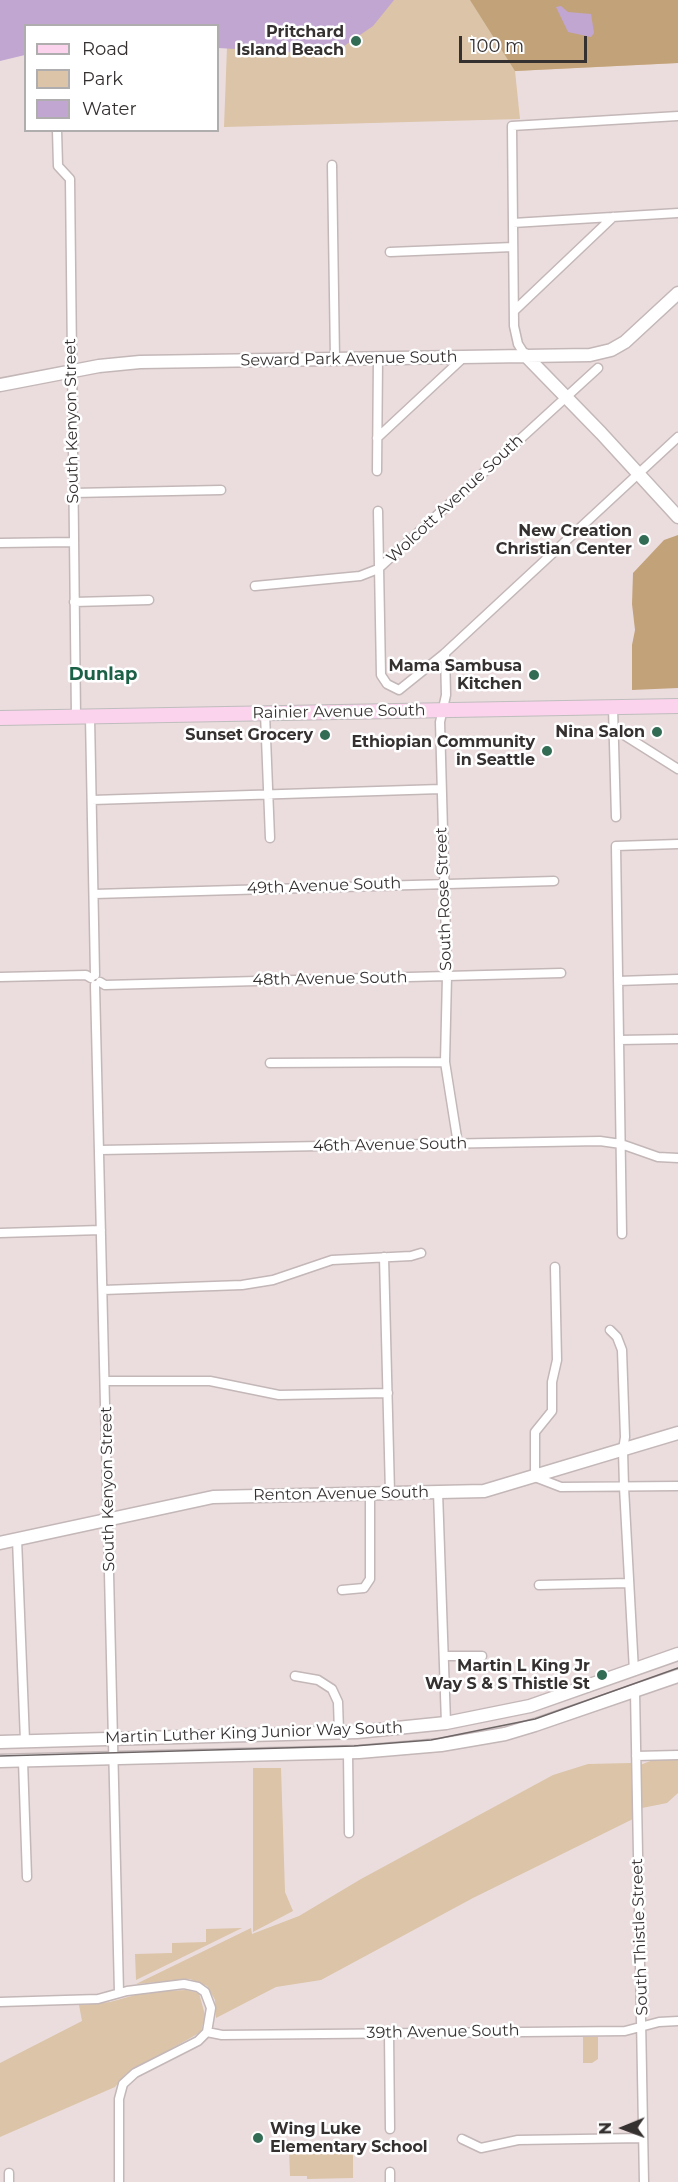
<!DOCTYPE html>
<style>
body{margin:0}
#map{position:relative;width:678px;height:2182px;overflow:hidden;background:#ebddde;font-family:Montserrat,sans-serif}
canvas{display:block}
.legend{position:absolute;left:24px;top:24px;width:195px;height:108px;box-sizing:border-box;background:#fff;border:2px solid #afadad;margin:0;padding:8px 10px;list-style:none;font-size:18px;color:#363131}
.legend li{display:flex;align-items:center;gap:12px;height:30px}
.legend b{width:30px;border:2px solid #afadad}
.north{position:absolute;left:594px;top:2098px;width:60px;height:60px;-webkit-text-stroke:4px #fff;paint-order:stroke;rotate:269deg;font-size:16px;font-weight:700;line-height:24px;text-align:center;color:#363131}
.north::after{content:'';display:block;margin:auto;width:21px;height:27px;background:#363131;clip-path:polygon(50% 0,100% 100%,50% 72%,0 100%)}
.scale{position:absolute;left:459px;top:36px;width:128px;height:27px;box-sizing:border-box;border:3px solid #363131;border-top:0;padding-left:8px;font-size:18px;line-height:21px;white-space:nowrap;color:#363131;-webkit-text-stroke:4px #fff;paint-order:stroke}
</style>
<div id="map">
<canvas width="678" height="2182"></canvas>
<ul class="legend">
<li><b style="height:8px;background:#fcd3ec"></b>Road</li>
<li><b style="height:16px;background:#dbc4a7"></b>Park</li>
<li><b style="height:16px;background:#c1a6d2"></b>Water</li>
</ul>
<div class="north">N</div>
<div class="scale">100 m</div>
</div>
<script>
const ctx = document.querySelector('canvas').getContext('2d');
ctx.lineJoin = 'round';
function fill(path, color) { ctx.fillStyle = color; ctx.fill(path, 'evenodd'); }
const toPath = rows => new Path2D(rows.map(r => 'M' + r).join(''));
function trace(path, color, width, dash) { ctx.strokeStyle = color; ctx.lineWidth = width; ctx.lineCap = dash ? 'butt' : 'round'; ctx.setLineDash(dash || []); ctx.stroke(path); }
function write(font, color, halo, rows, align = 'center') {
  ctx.font = font + ' Montserrat,sans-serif'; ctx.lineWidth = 5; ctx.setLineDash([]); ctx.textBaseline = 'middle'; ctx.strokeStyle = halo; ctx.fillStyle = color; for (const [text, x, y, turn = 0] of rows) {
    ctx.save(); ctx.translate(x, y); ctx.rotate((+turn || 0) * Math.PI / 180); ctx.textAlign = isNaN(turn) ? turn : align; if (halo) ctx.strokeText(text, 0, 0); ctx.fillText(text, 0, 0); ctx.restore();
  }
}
const green = toPath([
 [316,0,678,0,678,63,515,71,520,119,224,127,227,47],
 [653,1760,678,1760,678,1793,667,1803,642,1808,640,1765],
 [631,1763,633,1819,473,1898,321,1980,276,1987,216,2018,215,2000,207,1986,190,1979,136,1984,251,1928,252,1934,299,1916,361,1879,553,1775,588,1764],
 [253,1768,281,1768,285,1892,293,1911,253,1932],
 [242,1928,136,1980,135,1954,172,1953,172,1943,206,1942,206,1929],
 [186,1990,199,1993,205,2015,201,2032,126,2074,115,2087,0,2137,0,2063,82,2021,79,2005,110,2002,146,1992],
 [583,2037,598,2037,598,2059,592,2063,583,2063],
 [353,2148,353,2178,307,2179,307,2176,290,2176,289,2149]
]);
const forest = toPath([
 [470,0,678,0,678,63,515,71],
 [678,535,678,688,632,690,632,645,635,630,632,604,633,573,664,540]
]);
const water = toPath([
 [0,0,394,0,373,26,344,46,322,54,218,48,218,26,26,26,25,55,0,61],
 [561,6,568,12,591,14,594,33,591,37,568,32,556,7]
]);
const street = toPath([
 [57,130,58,166,70,179,76,717],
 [332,165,335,359],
 [513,223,678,213],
 [390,252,513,247],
 [514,311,613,217],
 [525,355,518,344,514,326,512,126,678,116],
 [377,438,464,357],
 [377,471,378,359],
 [73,493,221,490],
 [378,511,381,675,387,684,399,690,445,653,678,437],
 [0,543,74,542],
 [255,586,360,576,378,569,598,368],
 [74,602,149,600],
 [445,653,446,695,440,722,447,976,445,1062,458,1144],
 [613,707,616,817],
 [265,713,270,838],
 [90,717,95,975],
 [613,728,678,769],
 [92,800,441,789],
 [94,894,554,881],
 [0,977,86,975,91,978],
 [618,981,678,979],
 [100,982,105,985,561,973],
 [95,985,119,1993],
 [619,1040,678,1039],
 [270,1063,445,1062],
 [100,1150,600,1141,621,1144,658,1157,678,1158],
 [0,1233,101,1230],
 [622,1234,616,846,678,844],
 [384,1257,390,1493],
 [555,1267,557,1360,552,1382,552,1411,535,1432,535,1477,561,1487,678,1486],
 [103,1290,242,1285,273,1280,332,1260,411,1256,421,1253],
 [610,1330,617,1337,622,1350,625,1437,623,1450,624,1487,634,1671],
 [105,1381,210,1381,279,1395,388,1393],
 [438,1492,446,1723],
 [17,1539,25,1741],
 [539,1585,629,1583],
 [342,1590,364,1588,370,1579,370,1494],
 [445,1656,482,1656],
 [295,1676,318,1680,332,1689,338,1702,339,1732],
 [635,1691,644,2182],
 [348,1753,349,1833],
 [636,1756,678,1755],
 [23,1761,27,1877],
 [0,2002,98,1999,127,1991,184,1984,198,1987,205,1992,211,2008,207,2032,198,2041,135,2073,123,2084,119,2099,119,2182],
 [207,2032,222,2035,625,2031,659,2022,678,2021],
 [389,2033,390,2129],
 [462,2139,481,2148,518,2140,643,2138],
 [390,2172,390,2182],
 [9,2173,9,2182]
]);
const secondary = toPath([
 [525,355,601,433,678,517],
 [0,385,99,366,140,362,590,355,611,350,625,342,678,293],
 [0,1543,213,1497,484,1491,678,1433],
 [0,1742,357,1732,446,1723,530,1706,678,1654],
 [0,1761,359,1752,441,1745,505,1734,535,1725,678,1676]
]);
const primary = toPath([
 [0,718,678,706]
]);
const tram = toPath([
 [0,1756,354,1746,431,1740,535,1719,678,1668]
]);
const markers = [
 [356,41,6,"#336c54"],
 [644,540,6,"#336c54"],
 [534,675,6,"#336c54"],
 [657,732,6,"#336c54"],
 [325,735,6,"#336c54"],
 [547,751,6,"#336c54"],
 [602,1675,6,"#336c54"],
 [258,2138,6,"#336c54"]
];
const poiNames = [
 ["Pritchard",344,32],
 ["Island Beach",344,50],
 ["New Creation",632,531],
 ["Christian Center",632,549],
 ["Mama Sambusa",522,666],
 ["Kitchen",522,684],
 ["Nina Salon",645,732],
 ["Sunset Grocery",313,735],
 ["Ethiopian Community",535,742],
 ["in Seattle",535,760],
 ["Martin L King Jr",590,1666],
 ["Way S & S Thistle St",590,1684],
 ["Wing Luke",270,2129,"left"],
 ["Elementary School",270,2147,"left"]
];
const streetNames = [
 ["Seward Park Avenue South",349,359,-1],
 ["South Kenyon Street",72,421,-91],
 ["Wolcott Avenue South",455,499,-43],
 ["Rainier Avenue South",339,712,-1],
 ["49th Avenue South",324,886,-2],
 ["South Rose Street",444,899,-92],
 ["48th Avenue South",330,979,-1],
 ["46th Avenue South",390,1145,-1],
 ["South Kenyon Street",108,1489,-91],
 ["Renton Avenue South",341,1494,-1],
 ["Martin Luther King Junior Way South",254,1733,-2],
 ["South Thistle Street",640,1937,-92],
 ["39th Avenue South",443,2032,-1]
];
const neighbourhoodNames = [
 ["Dunlap",103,675]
];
fill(green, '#dbc4a7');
fill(forest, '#c2a279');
fill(water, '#c1a6d2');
trace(street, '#c4b7b8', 11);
trace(secondary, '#c4b7b8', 15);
trace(primary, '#bfbdbd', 16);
trace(street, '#fff', 8);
trace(secondary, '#fff', 12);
trace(primary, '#fcd3ec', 14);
trace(tram, '#6d6566', 1.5);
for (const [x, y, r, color] of markers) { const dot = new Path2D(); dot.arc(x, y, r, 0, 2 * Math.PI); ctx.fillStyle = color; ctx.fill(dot); trace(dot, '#fff', 2); }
write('bold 16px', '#363131', '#fff', poiNames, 'right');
write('16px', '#363131', '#fff', streetNames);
write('bold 18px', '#1c6047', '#fff', neighbourhoodNames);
</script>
